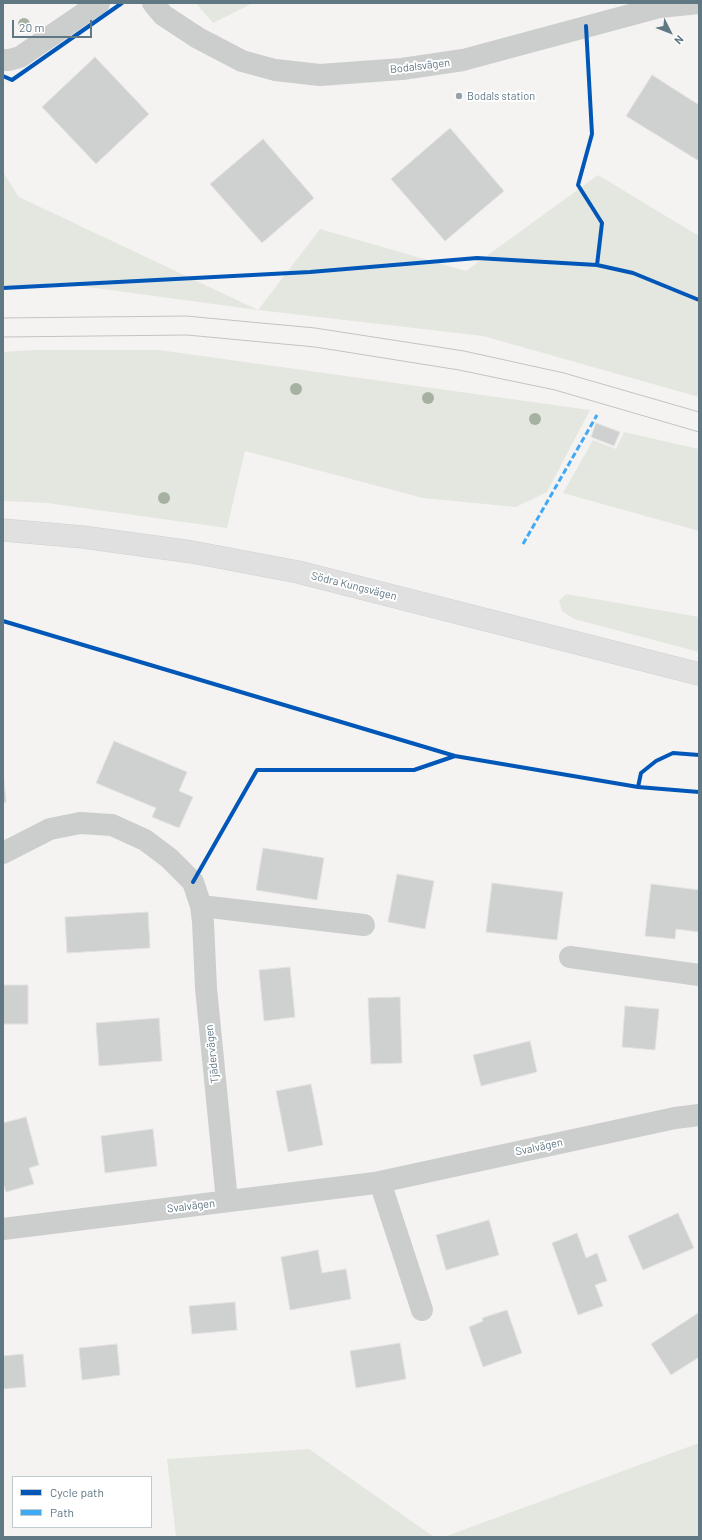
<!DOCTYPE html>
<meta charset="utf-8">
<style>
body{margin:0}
#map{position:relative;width:702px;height:1540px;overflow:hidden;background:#f4f3f1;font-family:Barlow,sans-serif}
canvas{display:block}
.frame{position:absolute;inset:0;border:4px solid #607784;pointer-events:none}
.legend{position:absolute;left:12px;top:1476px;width:140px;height:52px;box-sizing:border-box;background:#fff;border:1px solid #bfc9ce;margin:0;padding:5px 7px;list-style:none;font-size:12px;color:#607784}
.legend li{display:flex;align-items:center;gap:8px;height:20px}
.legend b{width:20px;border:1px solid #bfc9ce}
.north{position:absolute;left:650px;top:12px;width:40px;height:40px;-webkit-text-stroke:3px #fff;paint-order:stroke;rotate:132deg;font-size:11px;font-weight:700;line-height:16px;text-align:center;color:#607784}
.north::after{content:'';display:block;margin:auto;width:14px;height:18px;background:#607784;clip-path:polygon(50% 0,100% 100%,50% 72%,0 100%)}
.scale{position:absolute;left:12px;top:20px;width:80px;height:18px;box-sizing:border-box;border:2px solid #607784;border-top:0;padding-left:5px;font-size:12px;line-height:14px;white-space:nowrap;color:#607784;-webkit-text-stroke:3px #fff;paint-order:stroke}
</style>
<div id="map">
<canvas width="702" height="1540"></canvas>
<div class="frame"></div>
<ul class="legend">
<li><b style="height:5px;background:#0057b8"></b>Cycle path</li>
<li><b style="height:5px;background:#3fa9f5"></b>Path</li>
</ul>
<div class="north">N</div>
<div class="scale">20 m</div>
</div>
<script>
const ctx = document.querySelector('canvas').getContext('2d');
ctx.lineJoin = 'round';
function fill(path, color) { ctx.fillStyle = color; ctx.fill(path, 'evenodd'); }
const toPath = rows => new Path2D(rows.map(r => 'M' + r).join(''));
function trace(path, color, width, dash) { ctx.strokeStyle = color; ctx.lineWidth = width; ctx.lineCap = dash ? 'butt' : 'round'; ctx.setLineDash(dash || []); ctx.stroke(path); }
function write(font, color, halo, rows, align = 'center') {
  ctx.font = font + ' Barlow,sans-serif'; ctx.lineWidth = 4; ctx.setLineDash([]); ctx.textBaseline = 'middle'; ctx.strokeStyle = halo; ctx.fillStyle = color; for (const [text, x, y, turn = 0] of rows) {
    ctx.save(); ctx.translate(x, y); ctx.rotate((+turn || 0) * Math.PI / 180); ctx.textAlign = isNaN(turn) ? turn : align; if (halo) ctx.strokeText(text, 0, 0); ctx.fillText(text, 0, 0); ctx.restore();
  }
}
const green = toPath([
 [196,3,253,3,213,23],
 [3,172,19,197,258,310,320,229,466,271,598,175,699,236,699,397,483,336,258,310,58,283,3,288],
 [33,350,159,350,590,410,547,492,516,507,423,498,245,451,227,528,47,503,3,501,3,352],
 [624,432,699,449,699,531,563,493,593,440,616,449],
 [566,594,699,617,699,652,574,619,562,611,559,601],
 [699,1443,699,1537,444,1537],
 [309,1449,434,1537,176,1537,167,1459]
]);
const building = toPath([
 [95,57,149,114,96,164,42,107,95,57],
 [652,75,699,105,699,161,626,116,652,75],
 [450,128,504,191,445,241,391,179,450,128],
 [263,139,314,198,262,243,210,184,263,139],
 [596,423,620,432,614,446,591,437,596,423],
 [114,741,187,772,179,791,193,797,179,828,152,817,156,808,96,783,114,741],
 [3,770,6,802,3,803,3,770],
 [263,848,324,858,317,900,256,890,263,848],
 [397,874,434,881,425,929,388,922,397,874],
 [492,883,563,892,557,940,486,932,492,883],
 [651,884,699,890,699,932,676,929,675,939,645,936,651,884],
 [148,912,150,948,67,953,65,917,148,912],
 [290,967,295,1017,264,1021,259,970,290,967],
 [3,985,28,985,28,1024,3,1024,3,985],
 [400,997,402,1063,371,1064,368,998,400,997],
 [625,1006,659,1009,655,1050,622,1047,625,1006],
 [159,1018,162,1061,99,1066,96,1023,159,1018],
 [530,1041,537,1072,481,1086,473,1055,530,1041],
 [311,1084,323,1145,288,1152,276,1091,311,1084],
 [26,1117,39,1165,29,1168,34,1184,6,1192,3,1183,3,1123,26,1117],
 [153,1129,157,1166,105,1173,101,1136,153,1129],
 [678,1213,694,1248,643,1270,628,1236,678,1213],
 [489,1220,499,1255,446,1270,436,1235,489,1220],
 [577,1233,586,1258,597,1253,607,1281,595,1285,603,1306,578,1315,552,1243,577,1233],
 [318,1250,322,1273,346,1269,351,1299,290,1310,281,1257,318,1250],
 [235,1302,237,1330,192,1334,189,1306,235,1302],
 [507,1310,522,1353,483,1367,469,1327,483,1321,482,1318,507,1310],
 [698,1313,699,1357,671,1375,651,1344,698,1313],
 [400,1343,406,1379,356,1388,350,1351,400,1343],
 [117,1344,120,1375,82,1380,79,1348,117,1344],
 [23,1354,26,1387,3,1389,3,1356,23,1354]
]);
const minor = toPath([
 [153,3,163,15,198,38,242,61,275,70,320,75,402,69,463,60,660,7,699,3],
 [3,60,9,60,20,57,99,3],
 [3,853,50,829,80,823,112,825,145,840,169,858,193,882,201,906,203,922,206,988,227,1201],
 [201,906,364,925],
 [570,957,699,975],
 [380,1182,422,1310],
 [3,1229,375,1183,675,1118,699,1115]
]);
const major = toPath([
 [3,530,83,537,192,552,298,572,699,674]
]);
const tram = toPath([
 [3,318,186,316,315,328,464,351,564,373,699,412],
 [3,337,187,335,315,347,459,370,555,390,699,432]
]);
const quiet = toPath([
 [523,544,597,415]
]);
const cycleway = toPath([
 [586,26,592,134,578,185,602,223,597,265],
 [3,76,12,80,122,3],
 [3,288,310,272,477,258,597,265,633,273,699,300],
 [3,621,455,756,638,787,699,792],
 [638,787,641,773,656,761,673,753,699,755],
 [193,882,257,770,414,770,455,756]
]);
const trees = [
 [24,24],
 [296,389],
 [428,398],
 [535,419],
 [164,498]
];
const markers = [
 [459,96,4,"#94a2aa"]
];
const streetNames = [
 ["Bodalsvägen",420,66,-7],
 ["Södra Kungsvägen",354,586,14],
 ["Tjädervägen",212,1054,-96],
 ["Svalvägen",539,1147,-12],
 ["Svalvägen",191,1206,-7]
];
const poiNames = [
 ["Bodals station",467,96]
];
fill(green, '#e4e7df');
fill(building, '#cfd0d0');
trace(building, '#e3e2e1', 1);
trace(major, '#cfd0d0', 23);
trace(minor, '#cccece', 22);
trace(major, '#e0e0e1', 22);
trace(tram, '#c2c3c4', 1);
trace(quiet, '#3fa9f5', 3, [6, 3]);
trace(cycleway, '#0057b8', 4);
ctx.fillStyle = '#a7b1a1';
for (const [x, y] of trees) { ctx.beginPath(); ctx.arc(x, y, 6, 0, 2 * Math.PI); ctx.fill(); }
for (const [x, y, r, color] of markers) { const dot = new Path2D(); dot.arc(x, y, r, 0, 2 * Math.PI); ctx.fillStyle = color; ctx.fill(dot); trace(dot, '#fff', 1.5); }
write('11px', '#607784', '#fff', streetNames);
write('11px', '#607784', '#fff', poiNames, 'left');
</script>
